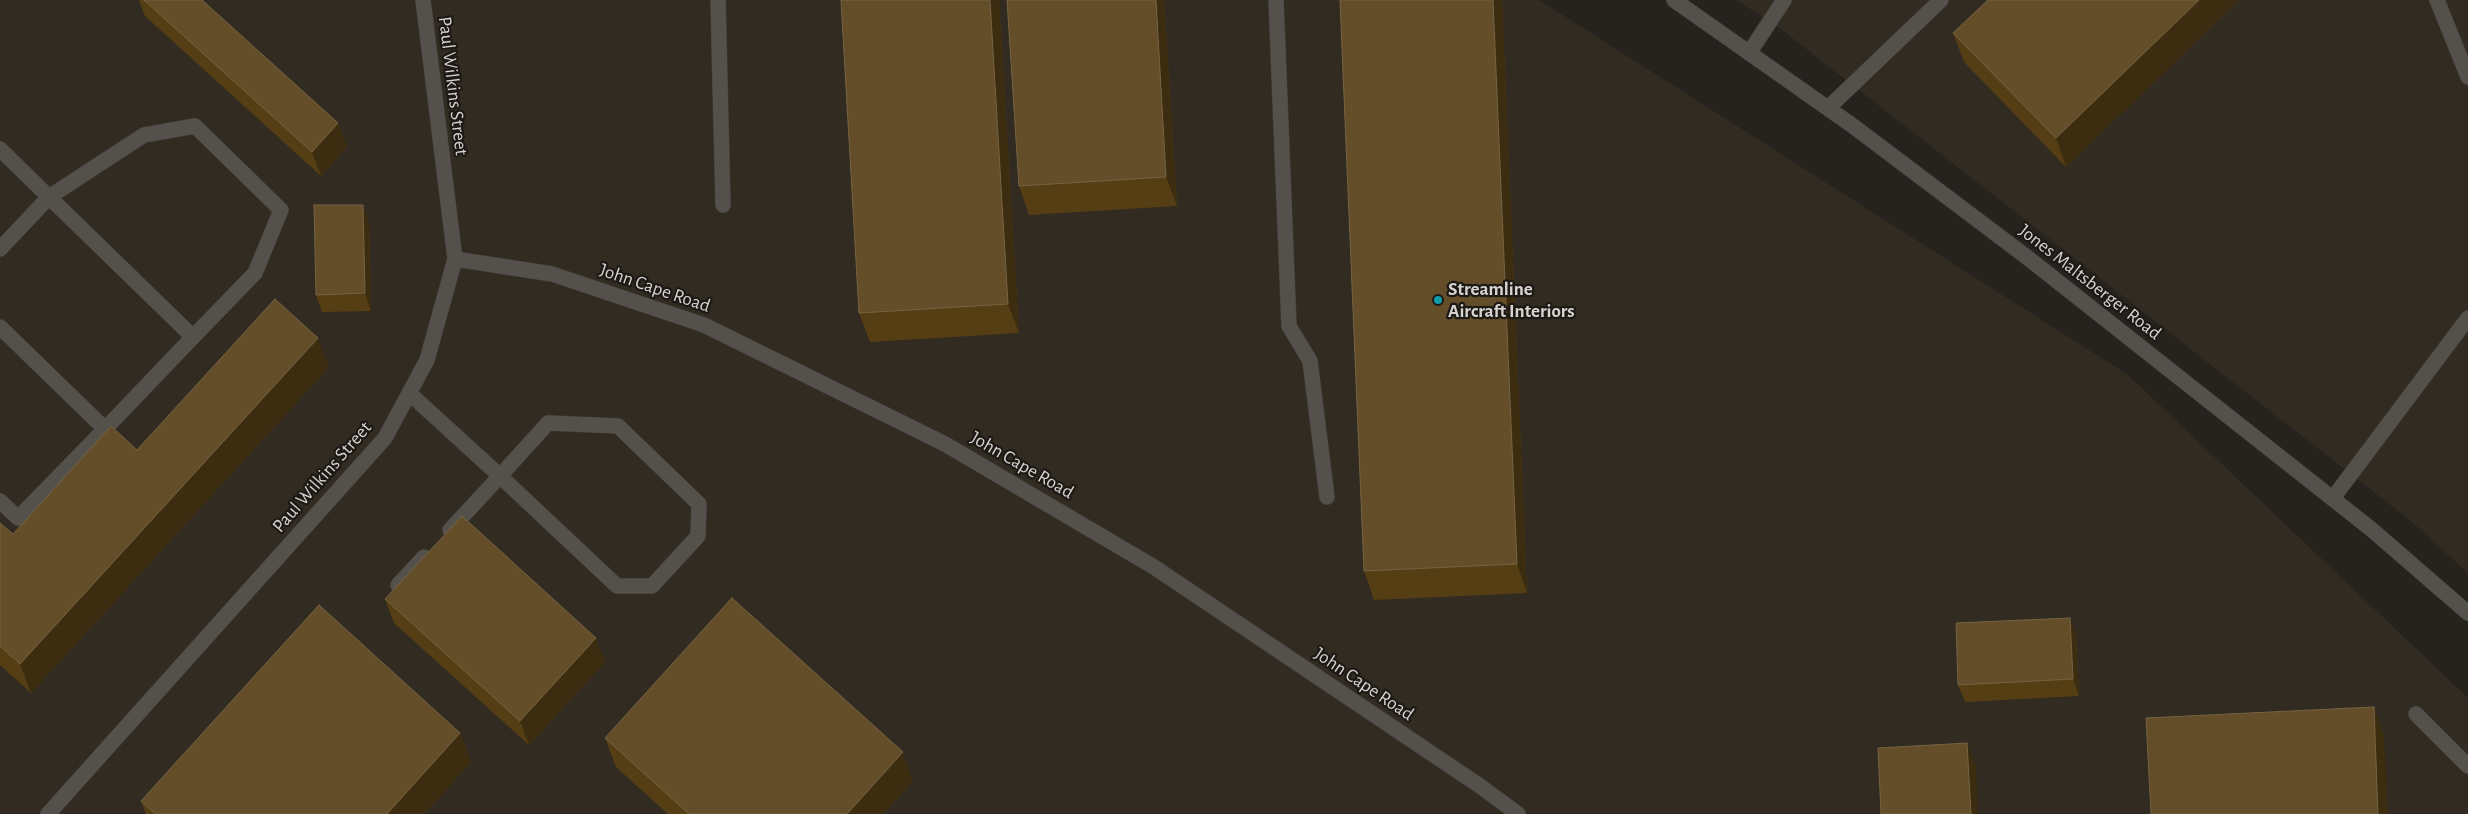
<!DOCTYPE html>
<style>
body{margin:0}
canvas{display:block;background:#26231e}
</style>
<canvas width="2468" height="814"></canvas>
<script>
const ctx = document.querySelector('canvas').getContext('2d');
ctx.lineJoin = 'round';
function fill(path, color) { ctx.fillStyle = color; ctx.fill(path, 'evenodd'); }
const toPath = rows => new Path2D(rows.map(r => 'M' + r).join(''));
function trace(path, color, width, dash) { ctx.strokeStyle = color; ctx.lineWidth = width; ctx.lineCap = dash ? 'butt' : 'round'; ctx.setLineDash(dash || []); ctx.stroke(path); }
function write(font, color, halo, rows, align = 'center') {
  ctx.font = font + ' "Alegreya Sans",sans-serif'; ctx.lineWidth = 4.5; ctx.setLineDash([]); ctx.textBaseline = 'middle'; ctx.strokeStyle = halo; ctx.fillStyle = color; for (const [text, x, y, turn = 0] of rows) {
    ctx.save(); ctx.translate(x, y); ctx.rotate((+turn || 0) * Math.PI / 180); ctx.textAlign = isNaN(turn) ? turn : align; if (halo) ctx.strokeText(text, 0, 0); ctx.fillText(text, 0, 0); ctx.restore();
  }
}
const built = toPath([
 [0,0,1539,0,2128,375,2468,698,2468,814,0,814],
 [1736,0,2468,0,2468,573,2411,521,1777,26]
]);
const service = toPath([
 [718,0,723,205],
 [1276,0,1289,326,1310,361,1327,497],
 [2437,0,2468,77],
 [1749,53,1784,0],
 [1828,108,1941,0],
 [0,149,49,197,0,249],
 [0,327,105,429],
 [409,393,500,476,617,586,652,586,698,536,699,504,618,426,548,423,500,476,450,530],
 [2333,498,2468,318],
 [0,501,18,518,105,429,193,337,255,273,281,210,195,126,144,135,49,197,193,337],
 [398,585,424,557],
 [2416,714,2468,766]
]);
const minor = toPath([
 [455,259,552,274,704,325,945,444,1154,567,1480,786,1518,814],
 [48,814,385,438,427,360,455,259,423,0]
]);
const tertiary = toPath([
 [1674,0,1853,126,2028,258,2371,529,2468,613]
]);
const wall = toPath([
 [139,0,202,0,338,123,347,147,321,176,145,16],
 [841,0,999,0,1019,333,870,342,859,313],
 [1164,0,1177,206,1029,215,1019,186],
 [1340,0,1502,0,1527,593,1374,600,1364,571],
 [2239,0,2066,167,1964,62,1953,33],
 [369,222,371,311,322,312,316,295],
 [329,367,31,693,0,665,0,523,13,534,137,450],
 [385,599,605,662,529,745,394,623],
 [2076,635,2079,696,1965,702,1958,685],
 [460,733,471,762,424,814,146,814,141,801],
 [605,738,913,781,883,814,668,814,616,767]
]);
const shadedWall = toPath([
 [990,0,999,0,1019,333,1008,304],
 [1156,0,1164,0,1177,206,1166,177],
 [1493,0,1502,0,1527,593,1517,564],
 [2199,0,2239,0,2066,167,2056,138],
 [338,123,347,147,321,176,312,152],
 [363,205,369,222,371,311,365,293],
 [318,338,329,367,31,693,20,664],
 [2070,618,2076,635,2079,696,2073,679],
 [596,638,605,662,529,745,520,721],
 [2374,707,2384,736,2388,814,2378,814],
 [460,733,471,762,424,814,387,814],
 [1967,743,1976,767,1978,814,1971,814],
 [903,752,913,781,883,814,847,814]
]);
const building = toPath([
 [144,0,202,0,338,123,312,152,144,0],
 [841,0,990,0,1008,304,859,313,841,0],
 [1007,0,1156,0,1166,177,1019,186,1007,0],
 [1340,0,1493,0,1517,564,1364,571,1340,0],
 [1988,0,2199,0,2056,138,1953,33,1988,0],
 [314,205,363,205,365,293,316,295,314,205],
 [275,299,318,338,20,664,0,646,0,523,13,534,111,426,137,450,275,299],
 [462,516,596,638,520,721,385,599,462,516],
 [732,598,903,752,847,814,689,814,605,738,732,598],
 [319,605,460,733,387,814,155,814,141,801,319,605],
 [2070,618,2073,679,1958,685,1956,623,2070,618],
 [2374,707,2378,814,2151,814,2146,718,2374,707],
 [1967,743,1971,814,1881,814,1878,748,1967,743]
]);
const markers = [
 [1438,300,5,"#0f9aa8"]
];
const streetNames = [
 ["Paul Wilkins Street",453,86,83],
 ["Jones Maltsberger Road",2090,282,38],
 ["John Cape Road",655,288,19],
 ["John Cape Road",1022,465,30],
 ["Paul Wilkins Street",322,477,-49],
 ["John Cape Road",1364,684,34]
];
const poiNames = [
 ["Streamline",1448,289],
 ["Aircraft Interiors",1448,311]
];
fill(built, '#322b22');
trace(service, '#43403c', 16);
trace(minor, '#43403c', 16);
trace(tertiary, '#43403c', 16);
trace(service, '#54514c', 15);
trace(minor, '#54514c', 15);
trace(tertiary, '#54514c', 15);
fill(wall, '#563e14');
fill(shadedWall, '#3d2d10');
fill(building, '#634e29');
trace(building, '#756343', 1);
for (const [x, y, r, color] of markers) { const dot = new Path2D(); dot.arc(x, y, r, 0, 2 * Math.PI); ctx.fillStyle = color; ctx.fill(dot); trace(dot, '#1d1915', 2); }
write('19px', '#d6d4d1', '#1d1915', streetNames);
write('bold 19px', '#d6d4d1', '#1d1915', poiNames, 'left');
</script>
